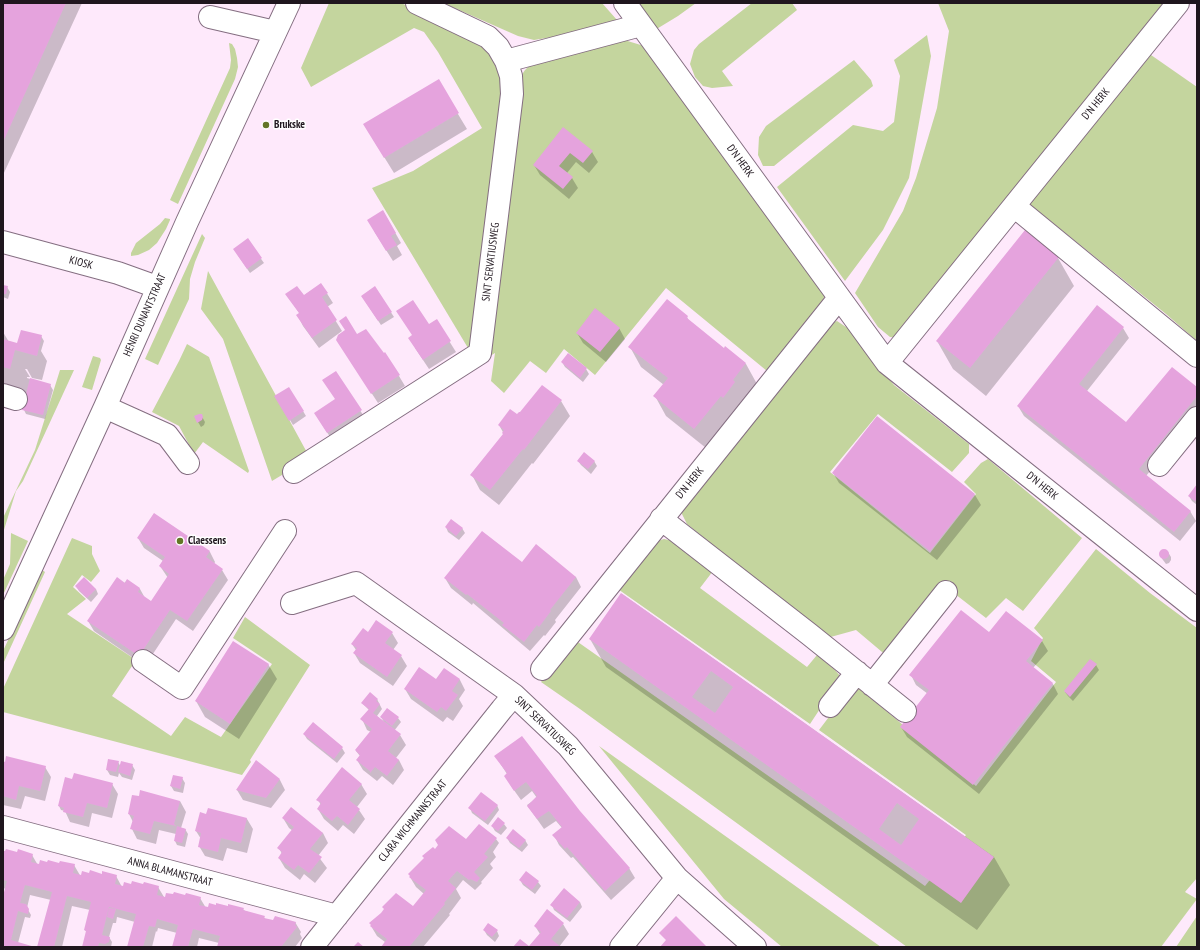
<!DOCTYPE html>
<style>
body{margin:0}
#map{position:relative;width:1200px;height:950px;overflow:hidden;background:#fee9fb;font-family:"PT Sans Narrow",sans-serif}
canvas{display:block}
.frame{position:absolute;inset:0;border:4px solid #1f161e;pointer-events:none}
</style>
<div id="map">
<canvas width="1200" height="950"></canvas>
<div class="frame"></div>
</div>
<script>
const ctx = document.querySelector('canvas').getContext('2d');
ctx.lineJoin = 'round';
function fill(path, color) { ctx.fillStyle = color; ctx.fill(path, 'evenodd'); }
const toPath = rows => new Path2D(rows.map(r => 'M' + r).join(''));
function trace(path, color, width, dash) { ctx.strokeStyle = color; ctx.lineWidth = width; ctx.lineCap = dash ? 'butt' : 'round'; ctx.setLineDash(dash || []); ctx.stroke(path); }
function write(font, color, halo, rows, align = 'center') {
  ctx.font = font + ' "PT Sans Narrow",sans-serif'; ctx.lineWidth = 3; ctx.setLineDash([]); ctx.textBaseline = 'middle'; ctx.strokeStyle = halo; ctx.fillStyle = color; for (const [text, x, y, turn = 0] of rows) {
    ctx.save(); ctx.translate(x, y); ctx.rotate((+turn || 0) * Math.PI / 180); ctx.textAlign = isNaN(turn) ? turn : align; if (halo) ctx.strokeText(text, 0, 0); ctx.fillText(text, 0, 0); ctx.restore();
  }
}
const green = toPath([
 [329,3,401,3,469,34,478,41,495,59,501,78,506,101,471,347,468,348,372,188,413,171,482,128,438,52,424,32,414,28,311,87,301,68],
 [443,3,602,3,617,20,565,35,534,40,518,36],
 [637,3,696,3,678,16,655,30],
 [752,3,792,3,797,10,722,71,733,86,712,88,703,86,695,77,690,64,694,50,699,44],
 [938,3,1168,3,900,338,890,337,878,327,855,293,903,211,916,178,937,108,949,31],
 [927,35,931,56,909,178,883,230,845,281,777,187,853,125,883,131,894,122,900,76,894,60],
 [621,39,644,46,825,292,823,302,767,371,666,288,595,375,564,349,546,373,530,361,504,393,491,381,495,353,487,358,519,79,525,70,531,64],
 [229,43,232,44,235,49,237,58,238,67,235,79,178,204,170,200,230,68,231,60],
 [1151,55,1197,87,1197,341,1166,314,1028,203],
 [854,60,871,80,873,86,774,166,763,166,758,155,759,137,766,126],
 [165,218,170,219,170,220,166,229,157,243,149,250,138,255,131,256,131,253,136,243,160,224],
 [202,234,205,238,195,262,190,279,189,299,158,365,145,359],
 [208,271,310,458,272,481,223,339,201,309],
 [837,321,849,329,894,385,969,444,969,453,952,472,878,414,830,472,930,553,976,494,964,482,981,463,988,459,1082,538,1023,611,1006,598,986,618,955,594,901,668,856,630,827,638,687,524,681,512,830,324],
 [187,344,209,357,249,471,248,473,203,442,194,454,179,426,152,412,179,361],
 [93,356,100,358,101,360,92,390,82,387],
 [60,370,74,370,23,481,16,491,3,533,3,518,35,450],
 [11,533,28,541,3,595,3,580,10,564],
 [72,538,92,546,92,554,100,571,91,582,82,575,73,587,86,599,67,614,136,660,112,696,171,736,185,717,221,737,272,664,233,638,245,617,310,665,250,760,251,762,242,775,3,712,3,689],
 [664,539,677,542,713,571,700,588,807,667,817,655,835,670,841,677,810,724,615,587,651,543],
 [1096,549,1150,593,1197,628,1197,878,1185,892,1197,899,1161,947,907,947,580,709,541,682,575,640,925,886,966,835,819,730,854,684,976,786,1056,682,1031,661,1043,638,1034,628],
 [41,569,45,572,3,664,3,651],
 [599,746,881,947,782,947,724,899],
 [1197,916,1197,947,1176,947]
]);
const shadow = toPath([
 [3,3,82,3,3,175],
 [438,81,467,129,394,173,373,139],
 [563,129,592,152,598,162,589,173,576,162,567,173,572,178,578,188,569,199,540,175,534,165],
 [383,211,401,243,397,246,402,255,393,261,374,231],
 [1025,231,1058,258,1074,286,986,396,953,369,937,341],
 [247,239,264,263,250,273,237,254],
 [321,284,333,303,327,307,342,331,319,348,303,326,298,316,300,314,286,294,303,296],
 [3,286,7,287,10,292,8,299,3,297],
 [375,288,394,317,381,325,365,301],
 [1097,307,1123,328,1129,338,1087,391,1126,423,1197,388,1197,413,1146,476,1190,511,1196,521,1180,541,1024,416,1018,406],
 [687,317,689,321,724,349,725,348,746,364,757,384,706,448,666,416,655,396,664,385,641,367,630,347],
 [436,320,456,352,429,369,415,348,429,325],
 [619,328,625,339,606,362,583,343,577,333],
 [3,332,9,342,18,344,41,336,44,341,41,351,47,361,42,380,32,378,27,369,25,369,30,377,27,377,27,378,50,385,53,390,45,419,26,414,24,410,27,397,9,392,3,382],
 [339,334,357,336,399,376,405,386,378,403,337,340],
 [568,355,586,369,589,374,583,382,565,367,562,362],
 [335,372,367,421,334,443,321,423,336,400],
 [289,388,306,416,293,425,276,397],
 [561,401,570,416,533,464,532,463,499,505,480,490,472,475,504,434,499,425,517,416],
 [201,415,205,422,204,425,201,427,195,417],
 [877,418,975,495,981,505,937,560,839,483,833,473],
 [578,461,594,461,597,466,591,474,581,465],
 [1197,486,1197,505,1192,501,1189,496],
 [154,514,210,552,215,562,214,564,222,570,228,580,193,631,176,619,145,666,94,631,88,621,127,580,140,589,145,598,152,602,168,578,160,566,163,561,144,548,138,538],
 [446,527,462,528,465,533,459,540,448,532],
 [1162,550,1165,550,1168,552,1171,557,1171,560,1169,563,1166,564,1160,556,1160,553],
 [522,563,576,577,581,587,555,620,556,622,545,636,544,635,530,651,473,603,472,605,451,588,445,578],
 [76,586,96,589,98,594,91,602,79,591],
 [622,594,994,857,1010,885,977,930,606,667,590,639],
 [369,633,392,633,398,643,393,650,401,656,407,666,393,686,360,663,354,653,356,650,352,644],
 [1042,641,1048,651,1033,668,1053,684,1058,694,979,794,907,737,901,727,928,694,916,685,911,675],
 [268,664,277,679,239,739,205,717,196,701],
 [1096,665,1099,670,1073,701,1068,696,1065,692],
 [444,669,460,680,465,690,459,699,463,706,453,721,447,717,443,722,411,699,405,689,436,681],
 [377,699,382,709,377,716,384,722,381,717,398,718,401,722,394,731,400,735,406,745,396,758,399,760,404,770,393,785,382,776,377,781,363,770,357,760,360,756,356,751,371,732,367,730,362,719,369,710,362,703],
 [304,734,342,748,345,753,337,763,307,739],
 [496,757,580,812,629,868,635,878,611,900,573,857,571,858,559,845,554,835,562,828,556,821,544,829,527,805,537,798,532,791,521,800,511,786,507,774],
 [256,761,280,780,285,790,271,808,243,800,237,790],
 [3,762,45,767,51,777,45,801,25,796,21,809,3,805],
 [118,762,121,767,132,765,135,770,132,780,122,777,119,773,118,777,110,775,107,770],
 [182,778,185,783,183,793,174,791,171,786],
 [112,784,118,794,112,818,92,813,89,827,70,822,65,811,61,810,59,806],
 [361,784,367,794,357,807,365,819,354,834,343,825,338,831,324,819,318,809,321,805,318,800],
 [180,801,186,812,181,828,185,829,188,834,185,847,177,845,175,841,176,834,159,830,156,844,137,839,132,829,133,822,129,814],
 [497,805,499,810,488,825,472,813,470,808],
 [207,815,247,819,253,829,247,853,227,848,223,861,205,856,199,846,201,839,196,831],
 [283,818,323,833,328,843,318,856,327,868,315,883,304,874,300,880,285,868,279,858,282,854,279,848,293,831,289,828],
 [504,824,507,828,501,835,495,831,492,826],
 [507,838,525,840,528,845,522,852,510,843],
 [496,839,499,843,493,852,496,857,490,864,493,868,481,882,482,883,475,890,463,880,456,889,461,898,449,914,450,915,423,947,382,947,385,942,377,936,371,926,413,907,424,894,416,887,410,877,435,850,466,841],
 [3,852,32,855,39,867,60,864,74,865,81,877,102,875,116,876,122,887,132,885,158,887,164,897,200,898,206,908,243,909,245,911,264,917,266,920,295,922,301,932,300,934,302,938,295,947,218,947,219,943,199,938,197,947,173,947,177,933,158,928,157,932,156,931,152,947,128,947,135,922,117,917,116,923,113,923,109,937,112,942,111,947,83,947,87,933,85,930,90,910,72,906,62,947,39,947,51,900,30,895,27,908,31,915,30,918,25,917,18,943,33,947,3,947,3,900,6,889,3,888],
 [520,880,538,882,541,886,535,894,523,885],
 [580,902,582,907,570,922,554,910,552,905],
 [563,924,569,934,559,947,530,947,540,934,535,926],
 [484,930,497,931,499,936,495,942,487,935]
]);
const building = toPath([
 [3,3,66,3,3,142],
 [439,79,459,113,384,158,363,124],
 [563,127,593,151,583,163,570,153,559,166,573,177,563,189,533,165],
 [383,210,396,233,391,236,397,245,386,251,367,220],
 [1025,230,1059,257,970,368,936,341],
 [248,238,262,258,247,269,233,249],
 [321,283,328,293,322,297,337,320,312,338,296,315,299,313,285,294,297,286,304,295],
 [3,285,8,286,6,294,3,294],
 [375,286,392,312,378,321,361,296],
 [667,299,688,316,687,318,724,348,725,346,746,363,733,380,735,382,723,398,721,396,694,429,653,396,668,378,628,347],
 [413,300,429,324,437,319,451,341,423,360,408,338,412,335,396,311],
 [1097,305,1124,327,1079,384,1126,422,1172,367,1197,387,1197,396,1139,469,1191,511,1174,532,1017,406],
 [595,308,620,328,600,352,576,333],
 [346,316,357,334,366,329,384,353,385,352,400,375,371,394,336,340,338,335,345,330,339,321],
 [21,330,42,335,37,356,15,350,10,369,3,367,3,339,17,343],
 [568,353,587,368,580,378,561,362],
 [336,371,362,410,327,433,314,413,335,399,322,380],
 [30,378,51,384,43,415,22,410],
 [542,385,562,400,524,450,523,449,490,490,470,475,503,434,502,433,504,430,498,425,510,409,517,414,519,412,520,412],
 [289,387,304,411,289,421,274,396],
 [199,414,202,414,203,417,202,420,197,423,194,416],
 [877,416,975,494,930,551,832,473],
 [584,452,595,461,588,469,577,461],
 [1197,484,1197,499,1195,501,1188,496],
 [154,513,210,551,206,557,223,569,187,621,170,610,139,656,87,621,117,577,125,583,127,579,140,588,138,592,151,601,169,574,159,566,165,557,137,538],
 [451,519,463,528,456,536,445,527],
 [482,531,522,562,536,544,576,577,550,610,551,611,539,627,537,625,524,642,502,625,504,623,467,594,466,595,444,578],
 '1159 554a5 5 0 1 1 10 0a5 5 0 1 1-10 0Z',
 [84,577,96,589,87,598,75,586],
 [621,593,994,857,961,903,589,639],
 [711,671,733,687,715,713,692,697],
 [897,803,919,819,901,845,879,829],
 [961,610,989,632,1006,611,1043,640,1026,661,1053,683,973,785,900,727,929,690,909,675],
 [376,620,393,632,385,643,402,655,387,677,353,653,357,648,351,644,363,628,368,632],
 [233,641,269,664,230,724,195,701],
 [1090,659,1097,664,1070,697,1064,691],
 [419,667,436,679,444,668,460,679,452,691,458,695,446,711,441,707,437,712,404,689],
 [370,692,378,699,376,701,380,704,373,713,401,734,388,751,399,760,387,776,375,767,370,773,370,771,356,760,360,755,355,750,372,729,360,719,369,709,361,703],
 [387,708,399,717,392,726,380,717],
 [313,722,343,747,334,759,303,734],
 [522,736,580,811,630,868,605,891,567,847,565,849,552,835,562,827,549,811,537,819,527,806,537,796,526,782,514,791,504,776,507,773,494,756],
 [6,756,46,766,40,791,19,786,16,800,3,796,3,761,5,762],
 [108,759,119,761,116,772,106,770],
 [256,760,280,779,266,798,236,790],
 [121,761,133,764,130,776,118,772],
 [342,767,362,784,349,800,360,809,348,825,337,816,332,821,317,809,321,803,316,800],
 [74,773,113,783,107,808,87,803,83,817,63,812,64,808,58,806,65,777,72,779],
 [173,775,183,777,180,789,170,786],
 [140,790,180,801,174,824,176,826,154,821,150,834,130,829,134,816,128,814,132,795,139,796],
 [481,792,498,805,485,821,468,808],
 [291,807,323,833,310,849,322,857,309,873,298,865,294,870,278,858,282,852,277,848,294,827,282,818],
 [208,808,247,818,241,843,221,838,218,852,198,847,201,833,195,831,200,812,206,814],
 [498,817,505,823,498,831,491,826],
 [479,824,497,838,484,854,488,857,474,872,480,878,477,882,470,879,469,880,457,871,448,881,456,888,444,903,445,904,409,947,381,947,387,939,370,926,371,925,369,923,381,913,384,909,382,907,396,893,413,906,426,890,409,877,410,876,408,874,424,858,422,856,433,847,435,849,438,845,435,840,449,826,466,839],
 [177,826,186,829,182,843,174,841],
 [513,829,526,840,519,848,506,838],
 [6,849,17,852,18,849,33,854,31,862,39,864,40,860,47,862,48,860,59,863,60,861,75,864,73,873,81,875,82,871,89,873,90,870,102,874,102,871,117,875,115,884,123,886,124,882,131,884,132,881,143,884,144,882,159,886,157,895,165,897,166,893,173,894,174,892,185,895,186,893,201,897,199,905,208,907,209,903,216,905,216,903,228,906,228,904,244,908,243,910,265,916,264,918,273,920,275,916,296,922,295,925,297,927,281,947,254,947,249,946,249,947,234,946,234,947,217,947,220,936,193,929,188,947,172,947,178,925,157,919,155,927,149,926,143,947,127,947,136,914,109,907,102,935,110,937,109,942,105,944,99,943,98,947,82,947,86,931,84,930,91,902,67,896,54,947,37,947,52,892,25,885,20,903,26,904,29,909,28,914,18,911,11,940,35,947,3,947,3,896,7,881,3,880,3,851,5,851],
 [526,871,539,881,532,890,519,880],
 [564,888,580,902,567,918,550,905],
 [109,908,116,909,113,919,107,917],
 [547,909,564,923,551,939,561,947,513,947,520,939,529,946,541,932,534,926],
 [676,916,707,947,660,947,666,940,659,933],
 [488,923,498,930,492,937,483,930],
 [358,942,364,947,353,947]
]);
const minor = toPath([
 [625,3,641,25],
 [210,17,275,32],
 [506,61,641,25,887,363,1197,610],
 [1014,206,1197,356],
 [3,242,118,273,157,287],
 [887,363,1178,3],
 [3,395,16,399],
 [105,407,167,435,188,463],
 [1159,465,1197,418],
 [294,472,480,353,512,94,511,76,506,61,498,47,488,37,417,3],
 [661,519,809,634,905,711],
 [292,603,356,583,514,695,568,746,677,878,755,947],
 [3,629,105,407,187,222,289,3],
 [143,661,182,688,285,531],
 [542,669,839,298],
 [872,685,946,592],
 [830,706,857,672],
 [3,827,337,916],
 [312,947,502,709,514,695],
 [621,947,677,878]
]);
const markers = [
 [266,125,4,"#627626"],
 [180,541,4,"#627626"]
];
const streetNames = [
 ["D'N HERK",1096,104,-51],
 ["D'N HERK",740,161,54],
 ["SINT SERVATIUSWEG",491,262,-83],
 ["KIOSK",81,263,15],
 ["HENRI DUNANTSTRAAT",145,315,-66],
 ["D'N HERK",690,483,-51],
 ["D'N HERK",1042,486,39],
 ["SINT SERVATIUSWEG",545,726,44],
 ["CLARA WICHMANNSTRAAT",413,821,-51],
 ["ANNA BLAMANSTRAAT",170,872,15]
];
const poiNames = [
 ["Brukske",274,125],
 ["Claessens",188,541]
];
fill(green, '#c4d59e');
fill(shadow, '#0003');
fill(building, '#e5a3dd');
trace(minor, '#846e81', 24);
trace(minor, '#fff', 22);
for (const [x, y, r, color] of markers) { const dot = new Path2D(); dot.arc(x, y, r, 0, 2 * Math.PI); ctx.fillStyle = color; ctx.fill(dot); trace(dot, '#fff', 1.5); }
write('11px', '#1f161e', '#fff', streetNames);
write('bold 11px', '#1f161e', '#fff', poiNames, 'left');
</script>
